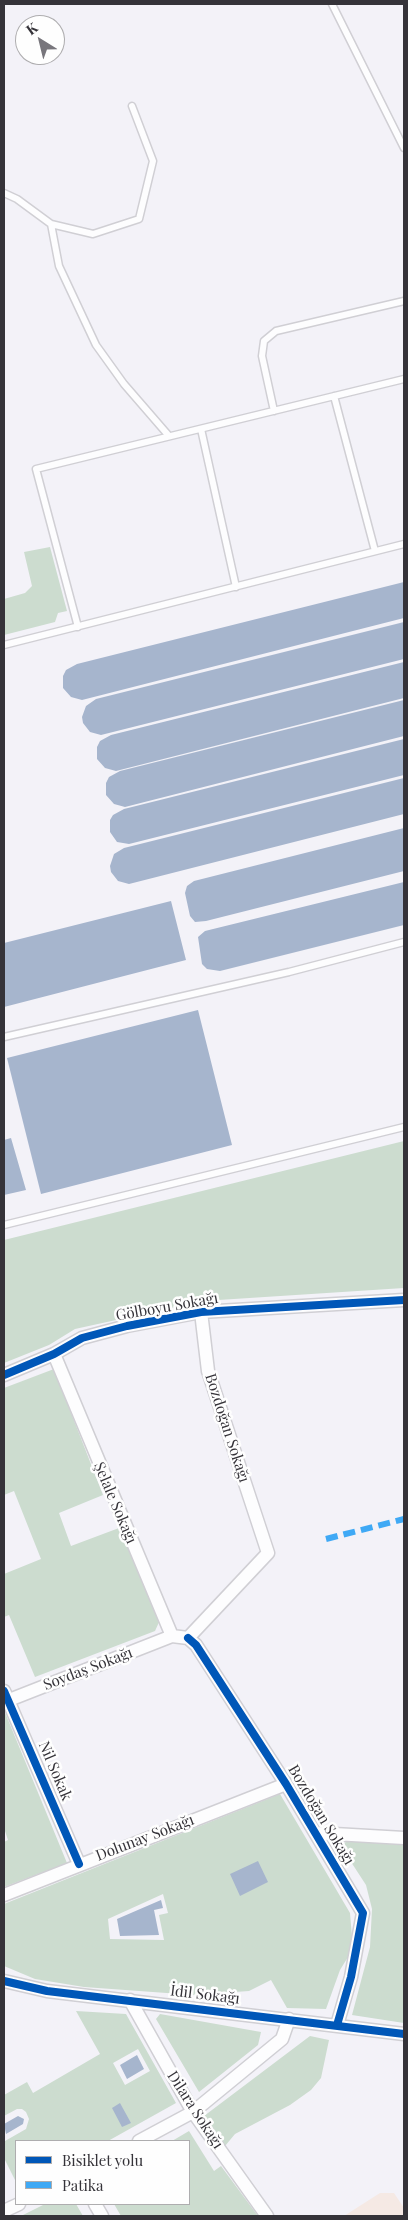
<!DOCTYPE html>
<meta charset="utf-8">
<style>
body{margin:0}
#map{position:relative;width:408px;height:2220px;overflow:hidden;background:#f3f2f8;font-family:"Playfair Display",serif}
canvas{display:block}
.frame{position:absolute;inset:0;border:5px solid #353339;pointer-events:none}
.legend{position:absolute;left:15px;top:2140px;width:175px;height:65px;box-sizing:border-box;background:#fefefe;border:1px solid #aeadaf;margin:0;padding:6px 9px;list-style:none;font-size:15px;color:#353339}
.legend li{display:flex;align-items:center;gap:10px;height:25px}
.legend b{width:25px;border:1px solid #aeadaf}
.north{position:absolute;left:15px;top:15px;width:50px;height:50px;box-sizing:border-box;background:#fefefe;border:1px solid #aeadaf;border-radius:50%;rotate:324deg;font-size:14px;font-weight:700;line-height:20px;text-align:center;color:#353339}
.north::after{content:'';display:block;margin:auto;width:18px;height:22px;background:#78767c;clip-path:polygon(50% 0,100% 100%,50% 72%,0 100%)}
</style>
<div id="map">
<canvas width="408" height="2220"></canvas>
<div class="frame"></div>
<ul class="legend">
<li><b style="height:6px;background:#0057b8"></b>Bisiklet yolu</li>
<li><b style="height:6px;background:#3fa9f5"></b>Patika</li>
</ul>
<div class="north">K</div>
</div>
<script>
const ctx = document.querySelector('canvas').getContext('2d');
ctx.lineJoin = 'round';
function fill(path, color) { ctx.fillStyle = color; ctx.fill(path, 'evenodd'); }
const toPath = rows => new Path2D(rows.map(r => 'M' + r).join(''));
function trace(path, color, width, dash) { ctx.strokeStyle = color; ctx.lineWidth = width; ctx.lineCap = dash ? 'butt' : 'round'; ctx.setLineDash(dash || []); ctx.stroke(path); }
function write(font, color, halo, rows, align = 'center') {
  ctx.font = font + ' "Playfair Display",serif'; ctx.lineWidth = 5; ctx.setLineDash([]); ctx.textBaseline = 'middle'; ctx.strokeStyle = halo; ctx.fillStyle = color; for (const [text, x, y, turn = 0] of rows) {
    ctx.save(); ctx.translate(x, y); ctx.rotate((+turn || 0) * Math.PI / 180); ctx.textAlign = isNaN(turn) ? turn : align; if (halo) ctx.strokeText(text, 0, 0); ctx.fillText(text, 0, 0); ctx.restore();
  }
}
const education = toPath([
 [380,2193,394,2193,404,2208,404,2216,344,2216]
]);
const green = toPath([
 [50,547,67,611,58,613,55,622,4,635,4,599,25,593,32,586,24,552],
 [404,1141,404,1288,203,1301,75,1329,49,1345,4,1363,4,1240],
 [54,1369,103,1495,59,1513,71,1546,119,1528,126,1538,160,1620,155,1631,35,1677,9,1615,4,1617,4,1574,41,1559,14,1491,4,1495,4,1388],
 [4,1710,67,1863,4,1887,4,1842,8,1840,4,1828],
 [280,1794,350,1913,353,1949,340,1970,326,2009,287,2008,271,1980,249,1991,194,1995,84,1987,35,1979,4,1966,4,1904],
 [163,1894,168,1913,159,1915,164,1940,110,1939,108,1919],
 [350,1840,404,1844,404,2023,352,2015,370,1947,372,1909,366,1885,340,1845],
 [76,2011,126,2014,176,2103,108,2141,16,2141,16,2182,4,2158,4,2139,5,2141,26,2129,29,2119,26,2112,22,2109,17,2109,4,2116,4,2095,27,2082,33,2093,100,2054],
 [138,2049,150,2071,125,2085,113,2063],
 [160,2014,261,2032,258,2045,199,2092,156,2019],
 [310,2036,329,2040,321,2078,311,2090,290,2105,235,2134,225,2146,204,2116],
 [189,2131,214,2171,221,2166,258,2216,121,2216,114,2204,189,2204,189,2141,172,2141],
 [45,2204,76,2204,83,2216,21,2216]
]);
const water = toPath([
 [404,582,404,618,82,700,71,697,63,688,63,676,66,670,77,664],
 [404,622,404,659,101,735,90,732,83,723,82,717,86,706,96,699],
 [404,662,404,698,116,771,105,768,97,759,97,747,100,741,111,735],
 [404,700,404,736,125,807,114,804,106,795,106,783,109,777,120,771],
 [404,739,404,775,129,844,117,842,110,832,110,820,113,815,124,809],
 [404,778,404,814,129,884,118,881,111,872,110,866,114,854,124,848],
 [404,828,404,871,206,921,195,922,190,916,185,893,187,886,194,881],
 [404,882,404,925,220,971,207,969,202,964,198,937,205,931],
 [171,901,186,960,4,1007,4,943],
 [198,1010,232,1145,41,1194,7,1058],
 [11,1138,26,1190,4,1195,4,1140],
 [258,1861,268,1882,240,1896,230,1874],
 [161,1900,163,1908,154,1910,159,1935,120,1936,117,1919],
 [137,2055,144,2069,127,2079,120,2065],
 [120,2103,131,2123,122,2127,112,2108],
 [18,2116,24,2119,23,2124,6,2134,4,2124]
]);
const service = toPath([
 [332,4,404,148],
 [4,193,17,199,51,224,93,234,139,219,153,161,132,106],
 [51,224,59,266,96,345,124,384,169,436],
 [334,396,375,551],
 [274,411,262,356,264,341,276,331,404,301],
 [201,429,236,587],
 [78,627,36,469,404,379],
 [4,645,404,544],
 [4,1037,289,972,404,942],
 [4,1225,404,1127]
]);
const minor = toPath([
 [54,1354,172,1636,188,1638],
 [4,1375,54,1354,82,1338,127,1326,201,1312,404,1300],
 [188,1638,196,1645,286,1784,363,1913,351,1977,337,2025],
 [188,1638,268,1553,208,1371,201,1312],
 [4,1691,79,1864],
 [4,1702,172,1636],
 [317,1833,404,1838],
 [4,1895,286,1784],
 [4,1981,47,1991,404,2034],
 [130,2000,193,2112,267,2216],
 [139,2141,193,2112,282,2039,289,2019],
 [95,2204,102,2216],
 [4,2211,19,2204]
]);
const quiet = toPath([
 [326,1539,404,1519]
]);
const cycleway = toPath([
 [4,1375,54,1354,82,1338,127,1326,201,1312,404,1300],
 [188,1638,196,1645,286,1784,363,1913,351,1977,337,2025],
 [4,1691,79,1864],
 [4,1981,47,1991,404,2034]
]);
const streetNames = [
 ["Gölboyu Sokağı",167,1307,-10],
 ["Bozdoğan Sokağı",227,1428,72],
 ["Şelale Sokağı",115,1503,67],
 ["Soydaş Sokağı",88,1669,-21],
 ["Nil Sokak",55,1771,67],
 ["Bozdoğan Sokağı",321,1815,59],
 ["Dolunay Sokağı",145,1838,-21],
 ["İdil Sokağı",205,1995,7],
 ["Dilara Sokağı",195,2110,57]
];
fill(education, '#f5e9e4');
fill(green, '#ccdccf');
fill(water, '#a6b5cd');
trace(service, '#d0cfd4', 9);
trace(minor, '#d0cfd4', 15);
trace(service, '#fdfdfe', 6);
trace(minor, '#fdfdfe', 12);
trace(quiet, '#3fa9f5', 6, [12, 6]);
trace(cycleway, '#0057b8', 8);
write('15px', '#353339', '#fefefe', streetNames);
</script>
